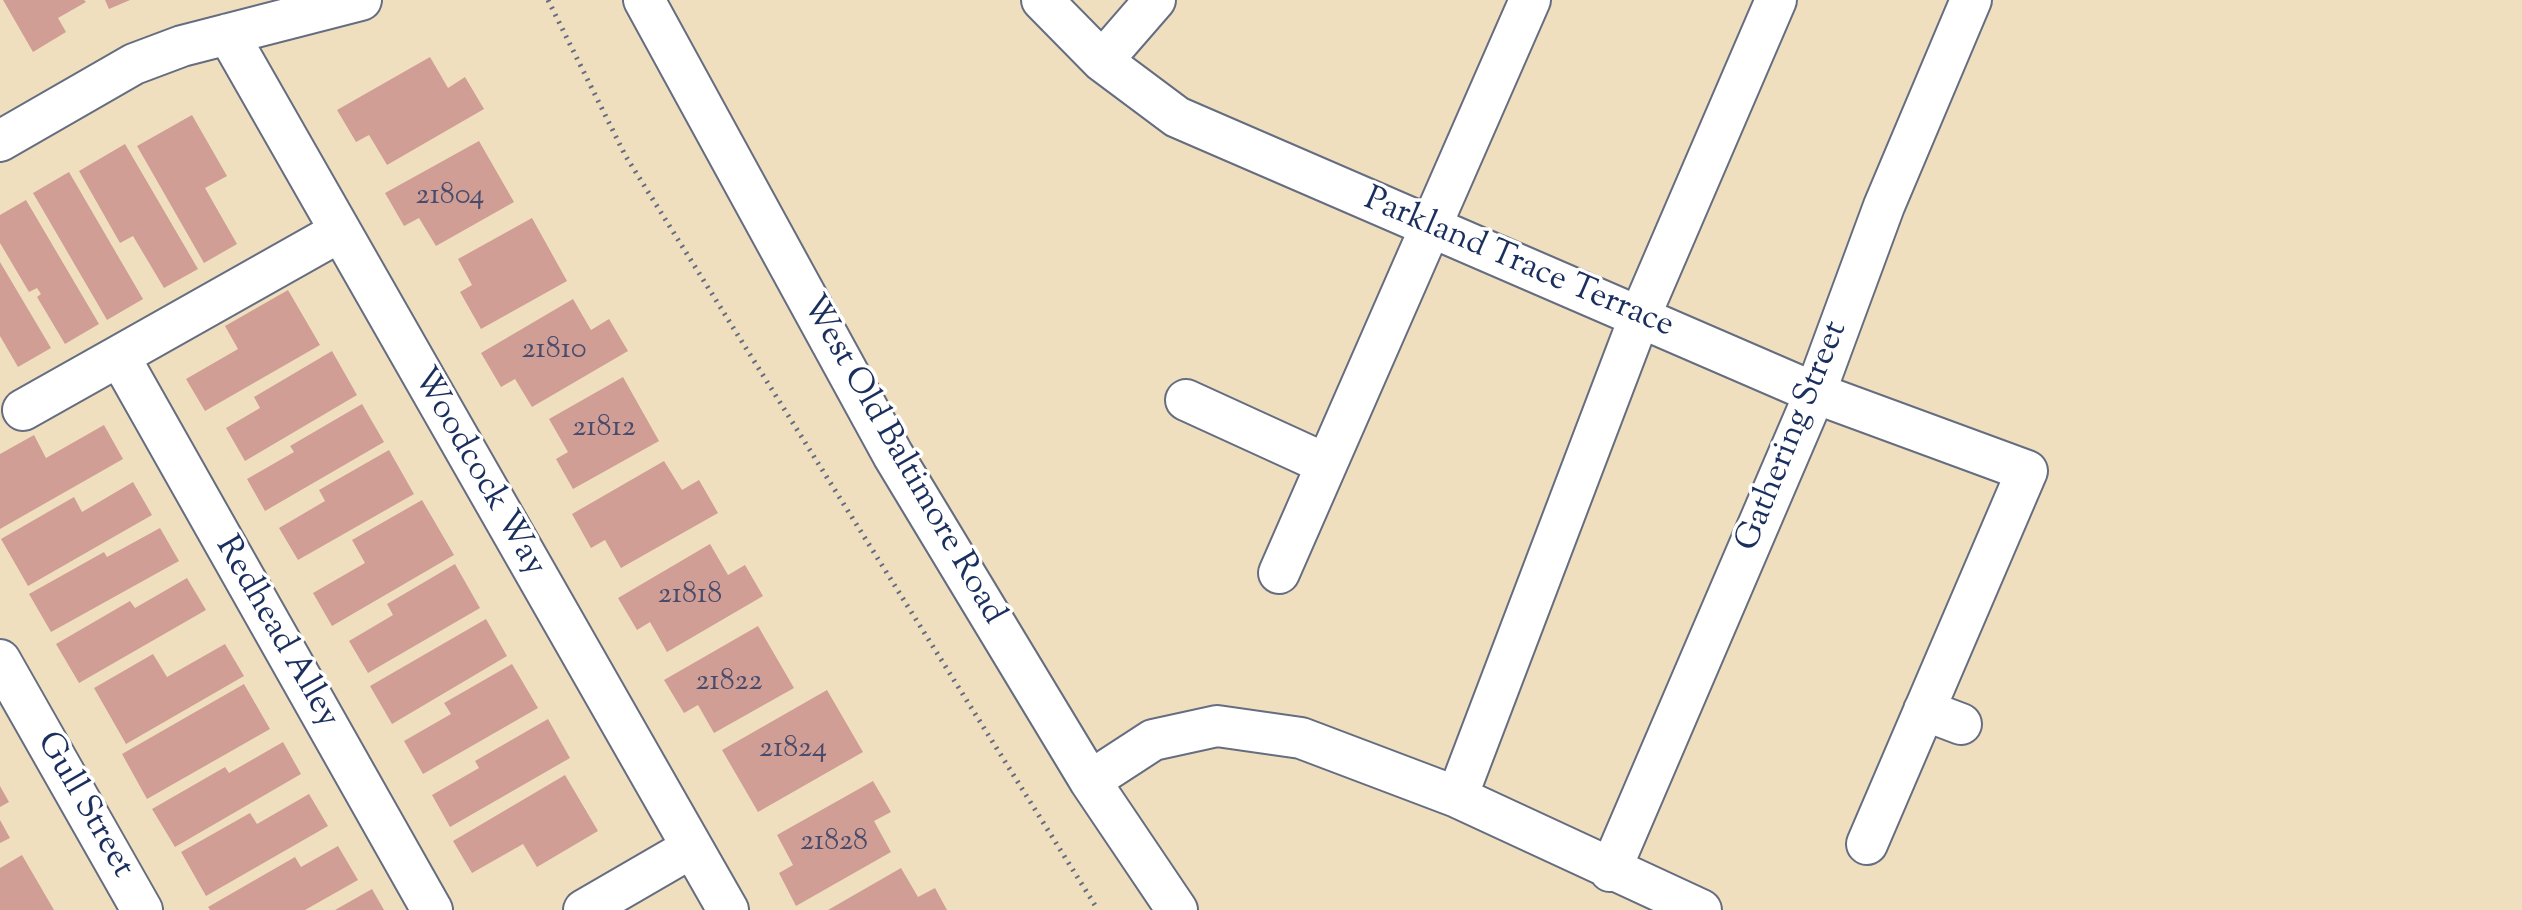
<!DOCTYPE html>
<style>
body{margin:0}
canvas{display:block;background:#efdfbf}
</style>
<canvas width="2522" height="910"></canvas>
<script>
const ctx = document.querySelector('canvas').getContext('2d');
ctx.lineJoin = 'round';
function fill(path, color) { ctx.fillStyle = color; ctx.fill(path, 'evenodd'); }
const toPath = rows => new Path2D(rows.map(r => 'M' + r).join(''));
function trace(path, color, width, dash) { ctx.strokeStyle = color; ctx.lineWidth = width; ctx.lineCap = dash ? 'butt' : 'round'; ctx.setLineDash(dash || []); ctx.stroke(path); }
function write(font, color, halo, rows, align = 'center') {
  ctx.font = font + ' "Sorts Mill Goudy",serif'; ctx.lineWidth = 7; ctx.setLineDash([]); ctx.textBaseline = 'middle'; ctx.strokeStyle = halo; ctx.fillStyle = color; for (const [text, x, y, turn = 0] of rows) {
    ctx.save(); ctx.translate(x, y); ctx.rotate((+turn || 0) * Math.PI / 180); ctx.textAlign = isNaN(turn) ? turn : align; if (halo) ctx.strokeText(text, 0, 0); ctx.fillText(text, 0, 0); ctx.restore();
  }
}
const building = toPath([
 [3,0,84,0,86,2,58,18,66,32,33,52],
 [105,0,130,0,109,9],
 [430,57,448,88,465,77,484,109,387,165,369,135,356,142,337,110],
 [192,115,227,176,205,188,237,244,204,263,137,146],
 [479,141,514,202,436,246,419,218,404,226,385,193],
 [125,144,198,269,164,288,133,236,120,243,79,171],
 [69,172,143,299,107,320,33,193],
 [26,200,99,324,65,344,37,297,41,294,37,288,29,292,0,243,0,215],
 [532,218,567,281,481,329,460,292,472,285,458,259],
 [0,262,51,348,18,367,0,336],
 [288,290,320,345,205,411,186,379,238,349,225,326],
 [573,299,591,330,609,319,628,351,532,407,515,379,501,387,481,353],
 [332,351,357,395,245,461,226,428,260,408,254,397],
 [623,377,659,441,573,489,556,459,568,452,549,419],
 [362,404,384,442,265,511,247,479,294,452,290,446],
 [104,425,123,459,0,529,0,454,34,435,46,458],
 [389,450,414,494,298,560,279,528,325,501,319,490],
 [664,461,682,490,699,480,718,513,621,568,605,540,591,548,572,514],
 [133,482,152,515,28,586,1,539,74,497,82,512],
 [422,500,454,555,332,626,313,593,365,563,352,540],
 [160,528,179,561,51,632,29,594,104,552,107,557],
 [710,544,728,575,745,565,763,596,667,652,650,622,637,630,618,598],
 [455,564,480,608,368,673,349,641,393,615,387,604],
 [187,578,206,610,79,683,56,644,130,601,135,608],
 [486,619,507,656,392,724,370,686],
 [758,626,794,688,714,733,698,705,684,713,664,680],
 [225,644,244,676,126,744,94,688,153,654,167,677],
 [512,664,538,708,423,774,404,741,451,714,444,703],
 [244,684,270,729,147,799,122,754],
 [827,690,863,752,758,812,722,750],
 [548,719,570,758,450,827,432,795,479,768,475,761],
 [283,742,301,774,175,847,152,809,225,767,229,773],
 [565,775,598,831,537,867,523,844,472,873,453,841],
 [873,781,891,812,874,821,891,852,796,906,779,873,793,865,777,835],
 [0,786,9,802,0,807],
 [309,794,328,826,206,896,181,852,250,813,257,824],
 [0,820,10,838,0,843],
 [338,846,358,880,305,910,210,910,208,907,295,857,301,867],
 [22,855,54,910,0,910,0,868],
 [901,868,918,897,935,888,947,910,828,910],
 [372,889,384,910,335,910]
]);
const path = toPath([
 [548,0,625,155,1098,910]
]);
const minor = toPath([
 [644,0,893,455,1090,781,1177,910],
 [1042,0,1102,61,1177,117,1815,393,2027,471,1867,844],
 [228,34,728,910],
 [1102,61,1155,0],
 [0,141,134,64,182,46,361,0],
 [339,232,119,356,432,910],
 [1186,400,1326,464],
 [23,410,119,356],
 [1279,573,1530,0],
 [0,660,142,910],
 [1924,710,1961,724],
 [1090,781,1153,740,1217,726,1301,738,1457,797,1701,910],
 [1457,797,1640,316,1776,0],
 [1610,871,1815,393,1884,206,1971,0],
 [584,910,691,848]
]);
const numberNames = [
 ["21804",450,198],
 ["21810",554,352],
 ["21812",604,430],
 ["21818",690,597],
 ["21822",729,684],
 ["21824",793,751],
 ["21828",834,844]
];
const streetNames = [
 ["Parkland Trace Terrace",1518,265,23],
 ["Gathering Street",1794,437,-68],
 ["West Old Baltimore Road",901,461,60],
 ["Woodcock Way",477,473,60],
 ["Redhead Alley",275,633,60],
 ["Gull Street",83,806,60]
];
fill(building, '#d09e95');
trace(minor, '#656d80', 44);
trace(path, '#656d80', 5, [2, 6]);
trace(minor, '#fff', 40);
write('30px', '#484b6c', null, numberNames);
write('34px', '#1b2f5e', '#fff', streetNames);
</script>
